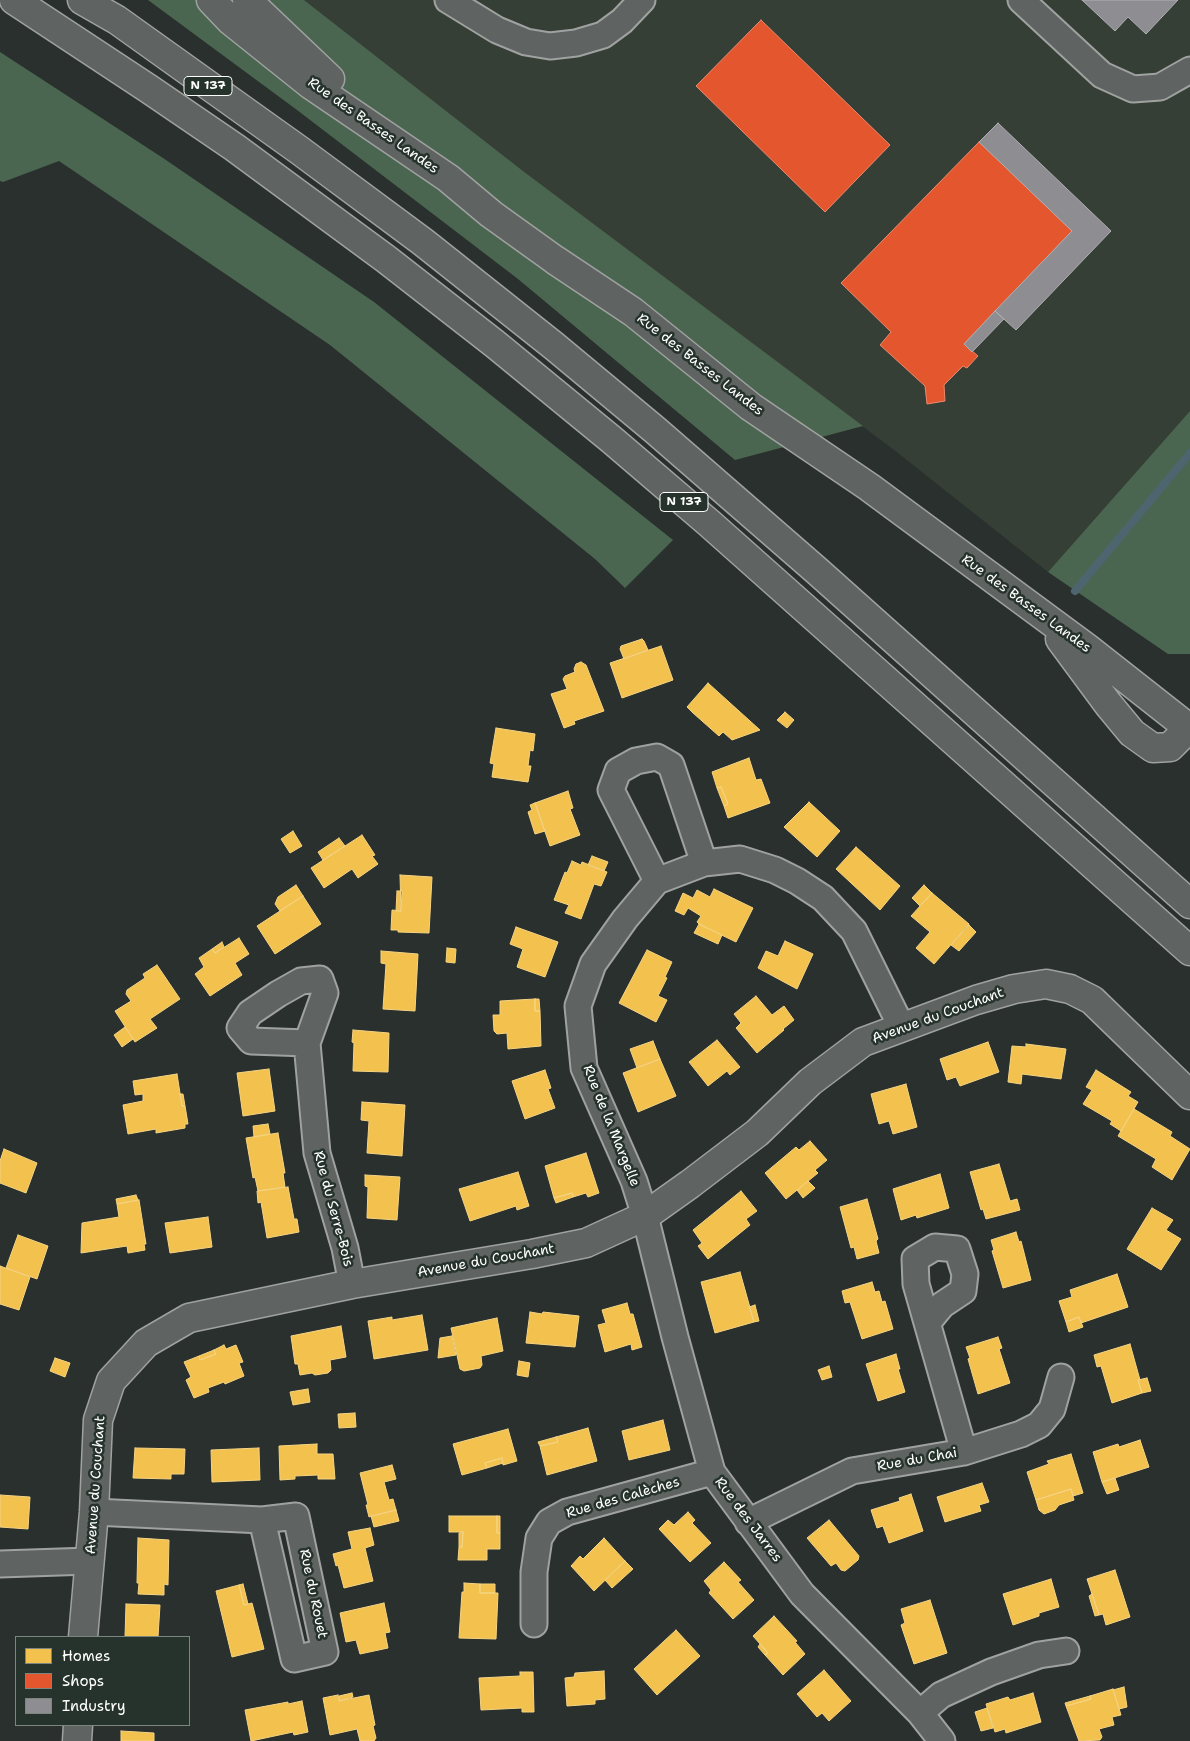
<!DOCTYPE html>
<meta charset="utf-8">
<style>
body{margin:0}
#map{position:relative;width:1190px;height:1741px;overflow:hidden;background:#29302d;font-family:"Shantell Sans",sans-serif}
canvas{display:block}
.legend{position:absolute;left:15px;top:1636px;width:175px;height:90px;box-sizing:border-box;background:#26332d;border:1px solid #7d8581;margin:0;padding:6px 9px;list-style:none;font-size:15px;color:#fff}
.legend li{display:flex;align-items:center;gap:10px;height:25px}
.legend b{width:25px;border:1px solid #7d8581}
</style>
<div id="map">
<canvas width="1190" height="1741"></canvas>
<ul class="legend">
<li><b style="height:14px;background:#f2c14e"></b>Homes</li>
<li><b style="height:14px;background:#e4572e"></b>Shops</li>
<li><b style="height:14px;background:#8d8d92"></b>Industry</li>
</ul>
</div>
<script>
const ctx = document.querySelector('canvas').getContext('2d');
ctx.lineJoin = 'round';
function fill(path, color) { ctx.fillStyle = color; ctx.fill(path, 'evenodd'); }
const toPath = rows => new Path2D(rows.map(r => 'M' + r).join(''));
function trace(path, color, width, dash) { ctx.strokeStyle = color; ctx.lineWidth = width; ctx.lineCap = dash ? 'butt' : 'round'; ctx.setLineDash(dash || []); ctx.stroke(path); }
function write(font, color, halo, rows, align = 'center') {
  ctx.font = font + ' "Shantell Sans",sans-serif'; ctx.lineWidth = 5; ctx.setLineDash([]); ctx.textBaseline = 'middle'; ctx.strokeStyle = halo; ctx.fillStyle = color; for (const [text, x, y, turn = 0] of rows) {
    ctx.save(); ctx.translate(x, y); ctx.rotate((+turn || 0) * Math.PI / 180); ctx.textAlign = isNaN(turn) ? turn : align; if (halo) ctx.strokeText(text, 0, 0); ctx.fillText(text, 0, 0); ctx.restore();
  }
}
const built = toPath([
 [304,0,1190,0,1190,411,1048,572,898,453,523,171]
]);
const green = toPath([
 [148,0,304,0,523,171,863,426,735,460,518,279,297,110],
 [0,52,163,158,374,302,673,540,625,588,595,559,330,345,59,161,3,182,0,181],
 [1190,411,1190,654,1168,654,1048,572]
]);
const homes = toPath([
 [642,639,644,641,648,650,624,659,620,649,621,646,642,639],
 [661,646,673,680,622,698,610,663,661,646],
 [581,662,586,665,604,711,574,721,575,724,564,728,551,694,567,689,563,679,565,676,575,672,574,669,576,664,581,662],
 [708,683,760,730,732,740,723,732,719,736,693,713,687,707,708,683],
 [785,712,794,720,787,728,777,720,785,712],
 [496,728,535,734,533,751,530,750,528,766,531,766,528,782,492,777,494,764,490,763,496,728],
 [749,758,756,780,761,779,770,803,728,818,724,806,728,804,721,787,717,788,712,772,749,758],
 [721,787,728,804,724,806,717,788,721,787],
 [568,791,573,808,570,809,580,835,550,846,535,803,568,791],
 [809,802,840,831,817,857,784,827,809,802],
 [535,803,545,831,535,834,528,812,532,810,530,805,535,803],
 [293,831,302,846,290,853,281,839,293,831],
 [362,835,375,855,372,856,378,864,358,878,352,869,324,888,311,868,362,835],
 [339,838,345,846,323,860,318,852,339,838],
 [856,847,900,886,880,910,836,869,856,847],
 [592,856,608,862,604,871,588,865,592,856],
 [572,861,581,865,582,862,607,872,601,886,594,884,581,919,565,913,569,905,554,900,565,872,567,873,572,861],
 [400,875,432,877,429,933,398,932,398,930,391,930,392,910,401,911,400,875],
 [296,885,303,896,280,911,275,904,278,897,296,885],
 [924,885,932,893,920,906,912,898,924,885],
 [714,889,753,908,736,942,699,924,697,922,701,916,688,908,684,915,675,911,683,893,693,898,697,890,710,897,714,889],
 [397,891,402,891,401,911,396,911,397,891],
 [932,893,969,924,934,964,916,948,930,932,911,916,932,893],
 [303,896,321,924,275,954,257,926,303,896],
 [699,924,722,935,718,944,694,933,699,924],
 [969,925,976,932,959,951,951,945,969,925],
 [516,927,558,942,545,977,517,967,523,949,510,944,516,927],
 [239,938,249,954,235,963,242,975,210,996,195,974,204,967,199,958,212,949,215,953,239,938],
 [785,941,813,954,797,989,758,968,766,951,778,956,785,941],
 [222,942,224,947,215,953,212,949,222,942],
 [447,948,456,949,455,963,446,962,447,948],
 [647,950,672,962,665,977,667,978,658,996,667,1000,656,1022,619,1003,647,950],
 [381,951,418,954,415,1011,383,1009,386,964,381,963,381,951],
 [157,965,180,999,150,1019,157,1028,135,1042,115,1011,131,1001,126,994,127,990,145,978,143,974,157,965],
 [756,996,772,1015,784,1006,794,1020,783,1029,784,1030,757,1053,736,1028,741,1023,734,1014,756,996],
 [535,999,539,999,540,1011,535,1011,535,999],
 [535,999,535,1011,540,1011,541,1046,508,1049,507,1033,497,1034,494,1031,493,1015,500,1015,500,1001,535,999],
 [125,1027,133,1039,122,1047,114,1035,125,1027],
 [353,1030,389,1033,388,1072,353,1071,354,1043,352,1042,353,1030],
 [717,1040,740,1067,730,1075,727,1071,708,1086,689,1062,717,1040],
 [653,1041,660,1059,637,1068,630,1049,653,1041],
 [988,1042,999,1072,960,1086,956,1077,947,1080,940,1059,988,1042],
 [1026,1044,1066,1049,1061,1079,1022,1074,1021,1084,1008,1082,1012,1046,1026,1047,1026,1044],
 [660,1059,676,1096,638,1112,623,1073,660,1059],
 [269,1069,275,1111,243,1116,237,1073,269,1069],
 [545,1070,551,1088,548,1089,555,1108,525,1119,512,1081,545,1070],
 [1096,1070,1131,1092,1128,1096,1138,1102,1121,1131,1110,1124,1112,1121,1083,1104,1092,1090,1086,1087,1096,1070],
 [177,1074,182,1106,185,1106,188,1124,185,1124,185,1128,156,1133,156,1129,128,1134,123,1105,143,1101,143,1094,135,1095,133,1081,177,1074],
 [906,1084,917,1127,893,1134,889,1121,879,1124,871,1094,906,1084],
 [180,1094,183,1094,185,1106,182,1106,180,1094],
 [362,1102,405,1105,402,1156,367,1153,369,1121,361,1120,362,1102],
 [1134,1109,1172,1132,1170,1136,1190,1149,1172,1180,1152,1167,1156,1159,1118,1136,1134,1109],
 [268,1124,270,1134,254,1137,253,1126,268,1124],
 [278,1133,285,1173,283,1173,285,1187,258,1191,255,1177,253,1178,246,1138,278,1133],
 [810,1141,827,1160,815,1170,818,1173,786,1199,765,1173,796,1147,799,1150,810,1141],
 [4,1149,37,1163,26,1193,0,1183,0,1161,4,1149],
 [586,1153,599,1193,588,1197,586,1193,573,1197,572,1193,554,1198,545,1166,586,1153],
 [999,1164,1010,1201,1017,1199,1020,1210,986,1219,983,1209,981,1210,970,1172,999,1164],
 [518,1172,529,1206,517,1210,516,1206,470,1221,459,1189,518,1172],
 [940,1174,949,1208,917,1218,916,1215,901,1220,893,1189,940,1174],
 [365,1175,400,1177,397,1220,367,1218,368,1187,365,1186,365,1175],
 [808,1181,815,1188,803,1198,797,1190,808,1181],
 [288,1187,294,1219,297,1219,299,1232,267,1238,261,1202,258,1203,257,1191,288,1187],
 [741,1191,757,1211,746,1219,750,1225,708,1259,698,1246,702,1243,693,1230,741,1191],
 [572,1193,573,1197,556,1203,554,1198,572,1193],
 [136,1195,138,1200,117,1204,116,1199,136,1195],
 [867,1199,878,1239,876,1241,879,1253,857,1259,854,1247,851,1248,840,1207,867,1199],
 [139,1200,146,1244,144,1244,145,1250,128,1253,127,1246,81,1253,82,1223,119,1217,117,1204,139,1200],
 [1152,1208,1173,1220,1166,1230,1181,1239,1161,1270,1127,1249,1152,1208],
 [208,1217,212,1247,170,1253,165,1223,208,1217],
 [1016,1232,1019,1242,1021,1241,1031,1280,1003,1288,992,1251,994,1250,991,1240,1016,1232],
 [18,1235,48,1246,37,1279,6,1268,18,1235],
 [0,1266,30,1277,19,1310,0,1304,0,1266],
 [740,1272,754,1322,715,1333,701,1282,740,1272],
 [1117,1274,1128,1307,1081,1323,1079,1317,1066,1322,1059,1301,1072,1297,1070,1290,1117,1274],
 [872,1282,875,1292,879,1291,882,1302,885,1301,893,1329,862,1339,850,1302,845,1303,842,1291,872,1282],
 [627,1303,630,1314,633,1314,642,1347,632,1350,631,1344,605,1352,598,1325,606,1323,602,1310,627,1303],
 [755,1305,759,1321,754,1322,749,1307,755,1305],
 [530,1312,542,1314,543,1312,579,1316,575,1347,526,1343,530,1312],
 [422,1315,428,1350,374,1359,368,1321,392,1317,392,1320,422,1315],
 [1079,1317,1083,1327,1069,1332,1066,1322,1079,1317],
 [497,1318,503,1351,481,1356,482,1365,480,1368,464,1371,460,1369,451,1328,497,1318],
 [341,1326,346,1357,330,1360,331,1370,328,1373,315,1375,312,1373,300,1375,298,1364,295,1364,291,1336,341,1326],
 [452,1336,456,1355,438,1358,440,1338,452,1336],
 [998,1337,1002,1348,999,1349,1010,1383,978,1394,968,1359,970,1358,966,1347,998,1337],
 [1130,1344,1140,1380,1138,1380,1142,1393,1112,1403,1101,1366,1097,1367,1094,1355,1130,1344],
 [224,1345,226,1349,236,1345,243,1362,239,1363,244,1376,225,1384,224,1382,208,1388,209,1392,194,1398,186,1380,191,1377,184,1362,199,1356,200,1360,216,1354,214,1350,224,1345],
 [214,1350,216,1354,200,1360,199,1356,214,1350],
 [896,1354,900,1369,898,1369,905,1392,878,1401,866,1364,896,1354],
 [55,1358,70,1363,65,1377,50,1371,55,1358],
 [519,1361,530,1363,528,1377,517,1375,519,1361],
 [829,1366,832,1377,822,1380,818,1370,829,1366],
 [1147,1378,1151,1391,1142,1393,1138,1380,1147,1378],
 [308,1389,310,1402,293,1405,290,1392,308,1389],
 [355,1413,356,1427,339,1428,338,1414,355,1413],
 [663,1420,670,1450,629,1460,622,1431,663,1420],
 [588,1428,597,1461,547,1475,540,1446,558,1442,556,1437,588,1428],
 [508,1429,517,1461,503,1465,502,1458,485,1463,487,1468,462,1475,453,1444,508,1429],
 [556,1437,558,1442,540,1446,538,1442,556,1437],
 [1140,1440,1149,1467,1102,1482,1093,1452,1118,1444,1119,1447,1140,1440],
 [317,1444,317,1454,333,1454,335,1479,318,1479,318,1475,295,1476,295,1479,280,1480,279,1446,317,1444],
 [135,1448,185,1449,184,1474,171,1474,171,1479,133,1478,135,1448],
 [259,1448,260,1480,212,1482,211,1450,259,1448],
 [1071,1454,1083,1493,1073,1496,1071,1489,1036,1500,1027,1472,1049,1464,1047,1461,1071,1454],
 [502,1458,503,1463,487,1468,485,1463,502,1458],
 [392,1465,396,1479,384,1482,389,1500,393,1499,396,1510,369,1517,366,1505,368,1505,360,1473,392,1465],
 [1115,1478,1119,1490,1107,1494,1102,1482,1115,1478],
 [982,1483,989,1502,979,1505,981,1511,945,1522,937,1497,982,1483],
 [1071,1489,1074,1500,1059,1505,1055,1510,1044,1514,1039,1510,1036,1500,1071,1489],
 [911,1494,923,1531,889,1543,883,1526,877,1528,871,1510,900,1501,899,1498,911,1494],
 [0,1495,30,1497,28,1529,0,1527,0,1495],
 [396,1510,399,1521,374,1527,371,1516,396,1510],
 [688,1512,695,1520,692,1523,711,1543,690,1562,659,1529,668,1520,674,1525,688,1512],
 [449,1516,497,1516,497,1533,500,1533,500,1549,487,1549,487,1560,458,1560,459,1547,462,1547,463,1532,449,1532,449,1516],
 [497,1516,500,1516,500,1533,497,1533,497,1516],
 [829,1520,859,1556,858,1560,845,1571,841,1570,836,1563,831,1566,807,1538,829,1520],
 [370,1528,374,1545,365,1548,373,1581,344,1588,338,1565,336,1566,333,1554,352,1549,348,1532,370,1528],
 [463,1532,462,1547,459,1547,459,1533,463,1532],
 [138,1538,169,1540,168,1585,164,1584,164,1595,138,1594,139,1583,137,1583,138,1538],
 [604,1538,625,1561,594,1591,571,1566,580,1556,583,1559,604,1538],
 [625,1561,633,1569,612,1588,605,1580,625,1561],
 [724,1562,741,1580,738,1582,754,1600,733,1619,709,1593,711,1590,704,1581,724,1562],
 [1115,1570,1130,1617,1106,1625,1103,1614,1099,1615,1087,1579,1115,1570],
 [1051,1579,1059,1607,1039,1613,1039,1616,1013,1625,1003,1594,1051,1579],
 [464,1583,480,1584,480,1593,498,1593,496,1639,459,1638,462,1592,464,1592,464,1583],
 [243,1584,248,1604,244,1605,239,1585,243,1584],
 [480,1584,495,1584,495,1593,480,1593,480,1584],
 [239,1585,244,1605,252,1603,264,1649,232,1657,216,1591,239,1585],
 [1092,1594,1099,1615,1095,1616,1089,1596,1092,1594],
 [930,1600,947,1653,914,1664,901,1625,905,1623,901,1609,930,1600],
 [384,1603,390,1632,385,1633,388,1648,360,1654,356,1640,346,1642,340,1613,384,1603],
 [126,1604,160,1605,158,1637,125,1637,126,1604],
 [774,1616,797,1641,795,1642,805,1654,783,1675,765,1655,768,1653,753,1636,774,1616],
 [676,1630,700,1656,657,1695,634,1669,676,1630],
 [760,1644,768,1653,765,1655,758,1647,760,1644],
 [824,1670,851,1701,829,1721,822,1713,817,1717,797,1694,824,1670],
 [604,1671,605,1699,595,1700,595,1704,567,1706,565,1678,574,1677,575,1673,604,1671],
 [520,1672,533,1672,534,1712,522,1712,522,1708,481,1710,479,1678,520,1676,520,1672],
 [1124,1687,1127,1707,1119,1709,1113,1690,1124,1687],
 [1113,1689,1121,1715,1112,1717,1114,1725,1099,1729,1102,1737,1100,1740,1079,1741,1066,1706,1091,1699,1090,1696,1113,1689],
 [352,1693,353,1697,339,1701,339,1696,352,1693],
 [1033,1693,1041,1722,1006,1733,1005,1729,995,1732,986,1704,1008,1697,1010,1700,1033,1693],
 [338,1695,339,1701,369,1695,375,1725,373,1726,376,1738,374,1741,360,1741,357,1729,330,1735,323,1698,338,1695],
 [1090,1696,1091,1699,1066,1706,1065,1703,1090,1696],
 [302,1701,308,1732,294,1735,293,1732,251,1741,245,1710,288,1702,288,1704,302,1701],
 [987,1708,993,1728,981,1731,975,1712,987,1708],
 [121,1731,154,1733,154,1741,121,1741,121,1731]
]);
const shops = toPath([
 [761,20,890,145,825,212,696,86,761,20],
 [979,142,1072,231,964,344,978,356,967,368,963,366,944,385,945,401,927,404,925,386,880,345,891,332,841,283,979,142]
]);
const industry = toPath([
 [1082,0,1178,0,1146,34,1128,17,1115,31,1082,0],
 [998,123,1111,231,1016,330,995,311,1072,231,979,142,998,123],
 [995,311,1004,319,972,352,964,344,995,311]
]);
const stream = toPath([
 [1075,591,1190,453]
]);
const street = toPath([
 [448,0,497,30,526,42,550,46,576,43,603,35,622,21,642,0],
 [1021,0,1102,75,1133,89,1160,87,1190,70],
 [657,881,611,790,618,771,636,761,657,757,671,765,704,863],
 [902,1028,854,931,823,898,797,881,775,870,740,859,704,863,657,881,625,919,593,964,578,1006,584,1068,634,1181,645,1216,675,1337,712,1472,802,1594,920,1713,942,1741],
 [307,1043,251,1041,240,1028,250,1013,278,994,301,981,320,979,325,993,307,1043,317,1153,345,1248,352,1284],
 [928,1322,942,1305,963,1291,965,1274,957,1249,935,1247,915,1259,916,1284,964,1452],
 [94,1512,262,1520,296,1516,325,1652,294,1659,262,1520],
 [748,1522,852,1471,964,1452,1021,1434,1039,1425,1052,1409,1061,1377],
 [0,1564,90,1561],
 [534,1624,534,1572,539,1538,549,1522,567,1512,712,1472],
 [920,1713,941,1695,991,1672,1039,1655,1066,1651]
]);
const secondary = toPath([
 [211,0,231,21,311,85,448,178,491,214,555,260,633,312,751,407,869,487,1087,648,1190,729],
 [247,0,330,79],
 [1060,639,1108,704,1132,733,1153,748,1170,747,1189,728],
 [83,1637,94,1512,98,1420,111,1381,146,1343,189,1318,352,1284,532,1254,586,1243,645,1216,690,1184,757,1133,810,1082,863,1042,976,1000,1014,989,1046,984,1070,989,1092,1000,1190,1095],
 [77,1741,78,1725]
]);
const highway = toPath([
 [14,0,149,89,234,147,386,259,495,344,612,440,709,523,1190,951],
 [82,0,117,20,299,150,423,242,554,346,655,430,816,570,1190,904]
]);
const shields = [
 [208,86,48],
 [684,502,48]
];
const shieldNames = [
 ["N 137",208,86],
 ["N 137",684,502]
];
const streetNames = [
 ["Rue des Basses Landes",373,126,35],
 ["Rue des Basses Landes",700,365,38],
 ["Rue des Basses Landes",1026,604,36],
 ["Avenue du Couchant",938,1016,-20],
 ["Rue de la Margelle",611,1126,68],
 ["Rue du Serre-Bois",333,1209,75],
 ["Avenue du Couchant",486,1261,-10],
 ["Rue du Chai",917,1460,-10],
 ["Avenue du Couchant",96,1485,-86],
 ["Rue des Calèches",623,1498,-16],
 ["Rue des Jarres",748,1520,53],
 ["Rue du Rouet",313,1594,78]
];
fill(built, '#363f35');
fill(green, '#4b6650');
fill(homes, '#f2c14e');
trace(homes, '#f6d483', 1);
fill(shops, '#e4572e');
trace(shops, '#ec896d', 1);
fill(industry, '#8d8d92');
trace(industry, '#afafb3', 1);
trace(stream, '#4d656f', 8);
trace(street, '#9fa2a0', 29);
trace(secondary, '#9fa2a0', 31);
trace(highway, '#9fa2a0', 31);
trace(street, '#5f6362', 25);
trace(secondary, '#5f6362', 28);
trace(highway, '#5f6362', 28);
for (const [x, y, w] of shields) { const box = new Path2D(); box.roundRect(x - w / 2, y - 9.5, w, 19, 4); ctx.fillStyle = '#26332d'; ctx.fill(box); trace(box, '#fff', 1); }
write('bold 12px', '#fff', null, shieldNames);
write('14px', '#fff', '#26332d', streetNames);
</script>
